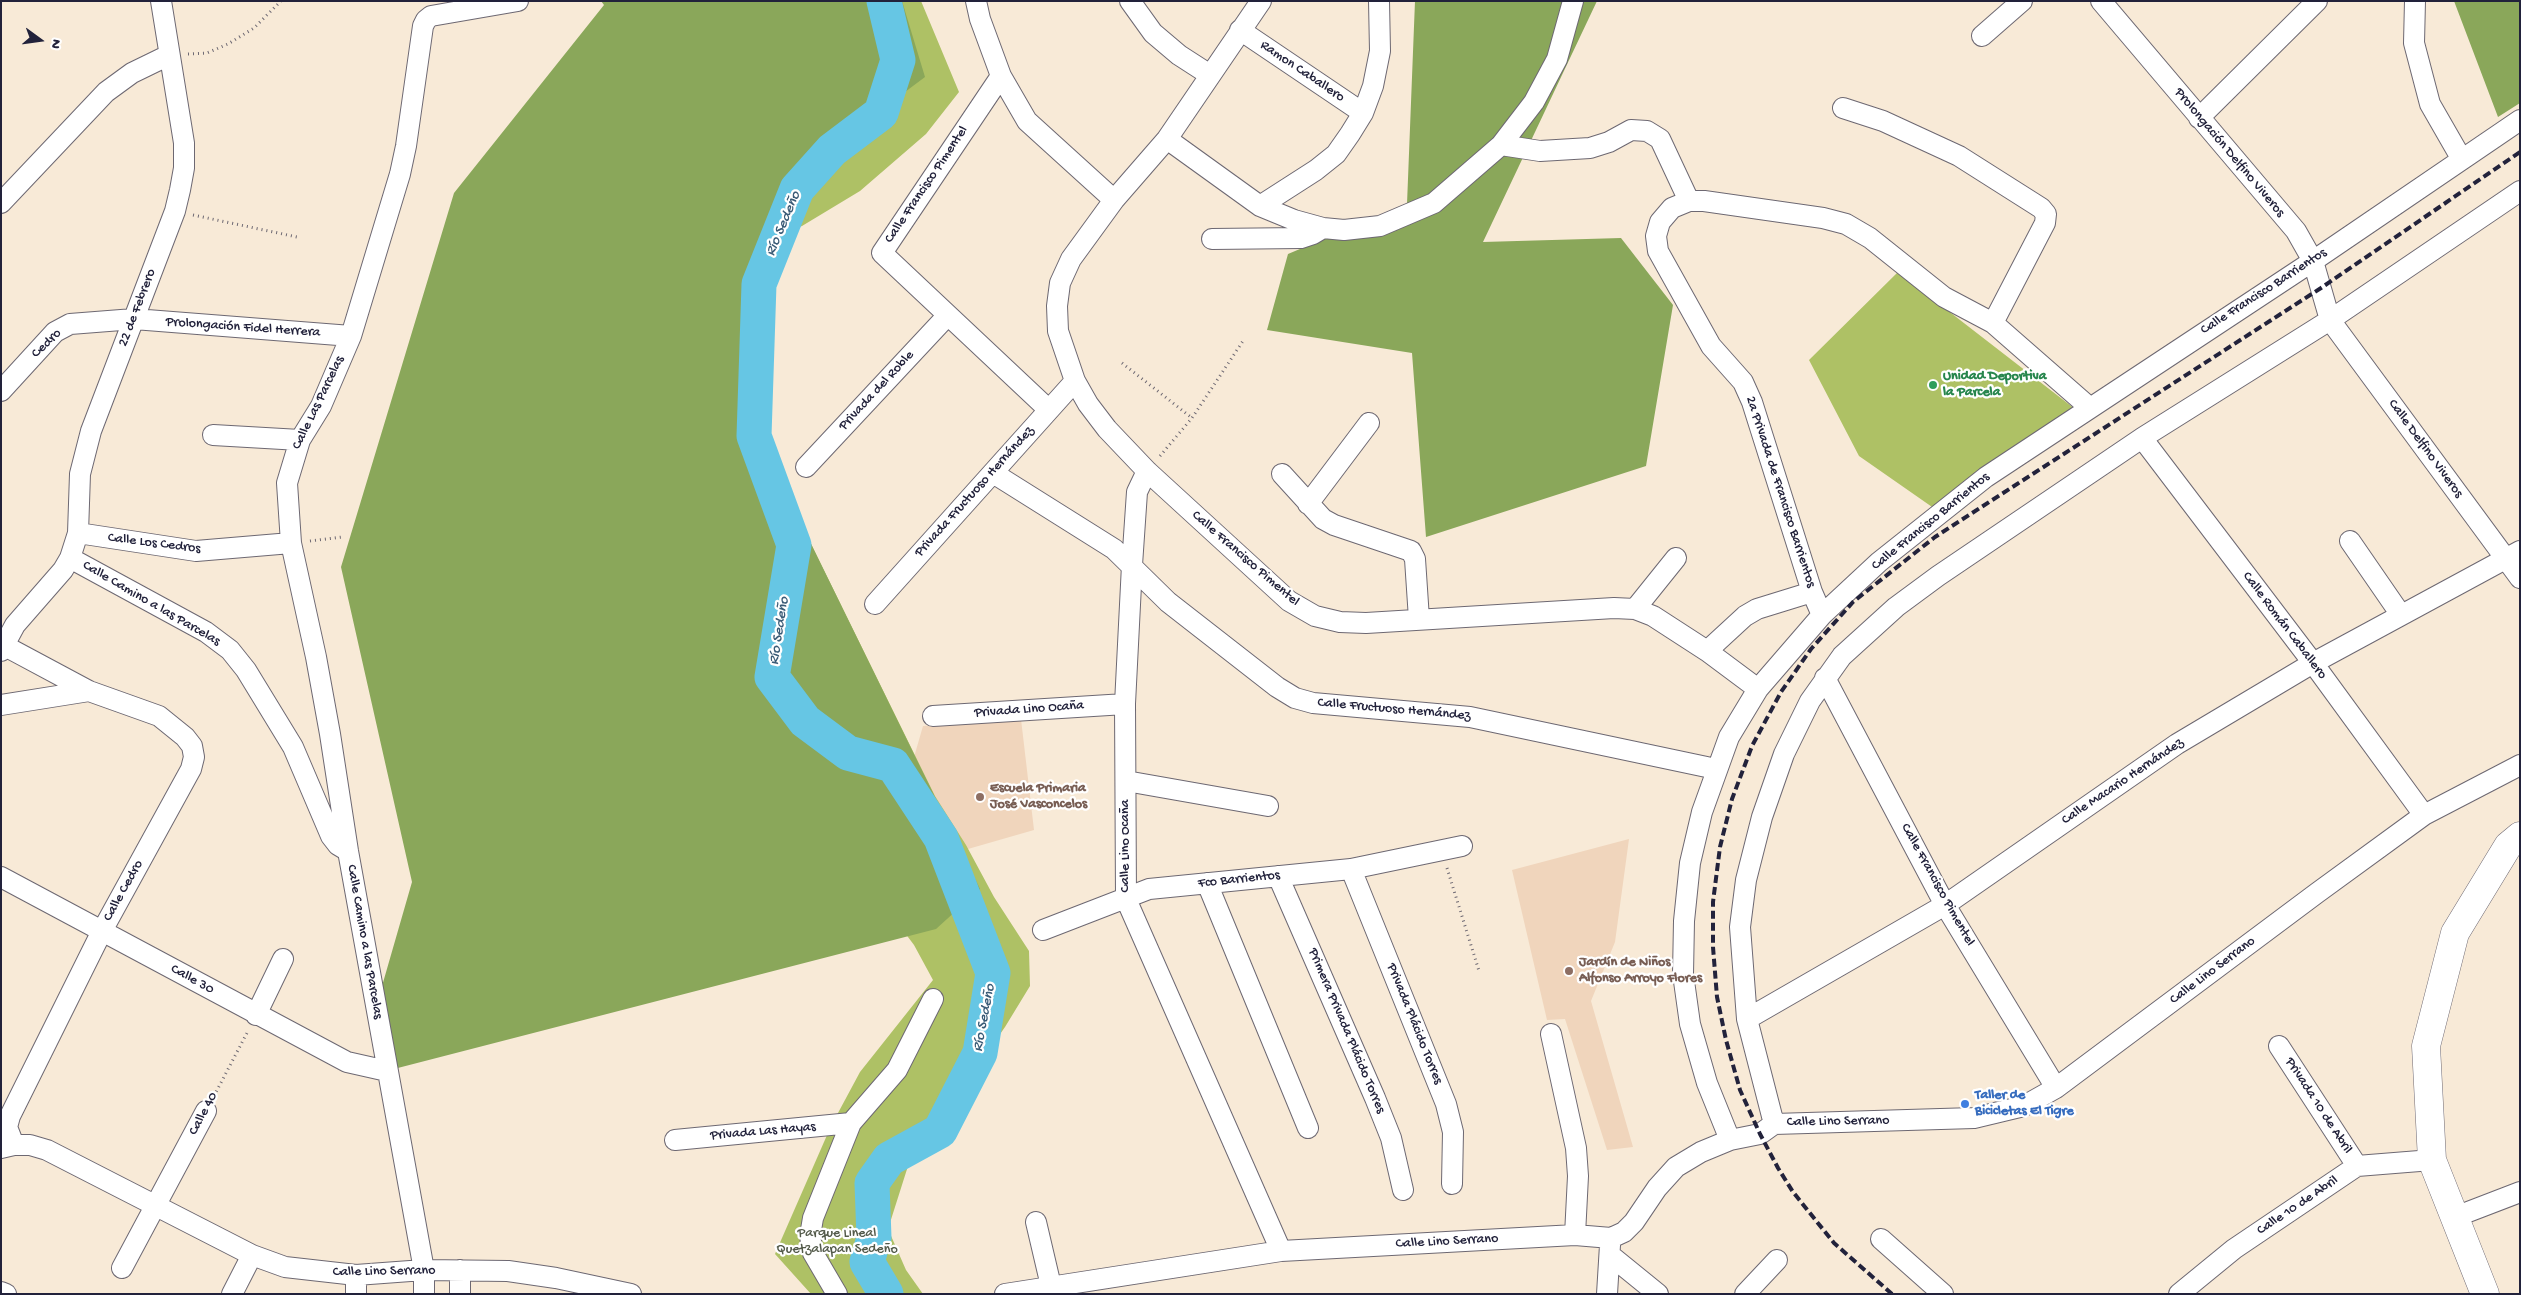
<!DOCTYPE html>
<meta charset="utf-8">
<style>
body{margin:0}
#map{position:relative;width:2521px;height:1295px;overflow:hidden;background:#f8ead7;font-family:"Gochi Hand",sans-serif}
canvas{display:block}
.frame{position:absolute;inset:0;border:2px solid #22223b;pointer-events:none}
.north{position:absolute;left:15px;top:15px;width:50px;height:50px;-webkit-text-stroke:4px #fff;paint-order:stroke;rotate:104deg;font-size:14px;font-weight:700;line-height:20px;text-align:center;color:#22223b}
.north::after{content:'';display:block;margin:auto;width:18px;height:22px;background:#22223b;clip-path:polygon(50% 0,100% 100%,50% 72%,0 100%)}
</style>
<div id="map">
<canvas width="2521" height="1295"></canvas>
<div class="frame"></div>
<div class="north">N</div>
</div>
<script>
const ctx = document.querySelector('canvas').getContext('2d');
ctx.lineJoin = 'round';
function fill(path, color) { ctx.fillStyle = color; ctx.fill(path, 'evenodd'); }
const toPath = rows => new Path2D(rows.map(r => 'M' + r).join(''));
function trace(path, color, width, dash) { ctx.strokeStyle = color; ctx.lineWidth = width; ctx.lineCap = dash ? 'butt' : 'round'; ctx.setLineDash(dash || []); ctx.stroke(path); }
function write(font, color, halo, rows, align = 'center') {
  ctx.font = font + ' "Gochi Hand",sans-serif'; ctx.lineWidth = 4.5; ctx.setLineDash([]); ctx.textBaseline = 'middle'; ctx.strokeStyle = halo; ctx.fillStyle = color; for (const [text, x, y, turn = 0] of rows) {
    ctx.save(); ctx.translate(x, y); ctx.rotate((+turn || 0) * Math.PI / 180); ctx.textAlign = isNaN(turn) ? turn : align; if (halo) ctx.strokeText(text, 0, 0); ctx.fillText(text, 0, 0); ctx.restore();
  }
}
const built = toPath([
 [1021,719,1034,830,961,851,912,764,923,726],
 [1629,839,1615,942,1591,1001,1633,1147,1607,1150,1565,1019,1547,1020,1512,870]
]);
const green = toPath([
 [823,1,921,1,959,92,926,134,860,191,802,226,772,238,761,268,754,340,765,439,811,544,935,796,966,845,994,897,1029,951,1030,986,1005,1027,908,1166,888,1229,906,1270,923,1294,811,1294,775,1254,831,1126,860,1072,933,980,914,945,878,897,662,300],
 [1898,272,2075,409,1935,509,1859,456,1809,360]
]);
const forest = toPath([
 [601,1,902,1,925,77,806,166,764,233,750,419,980,889,936,929,390,1070,378,1000,412,882,341,567,454,193,604,5],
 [1415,1,1597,1,1483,242,1621,238,1673,305,1646,466,1426,537,1412,353,1267,330,1288,254,1407,204],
 [2454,1,2520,1,2520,103,2498,117]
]);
const river = toPath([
 [884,1,898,60,881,113,832,150,797,189,759,284,754,436,794,545,772,677,805,721,848,753,893,765,941,838,993,973,980,1053,940,1131,889,1159,872,1183,874,1238,867,1262,886,1294]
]);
const path = toPath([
 [188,54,207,53,228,44,254,28,281,1],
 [193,215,297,237],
 [1122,363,1192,418],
 [1160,456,1192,418,1243,341],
 [310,541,342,537],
 [1447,868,1479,971],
 [214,1096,248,1031]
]);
const minor = toPath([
 [976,1,980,19,1001,76,1027,121,1114,200],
 [1130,1,1153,33,1179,55,1210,75],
 [1261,1,1167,139,1114,200,1071,259,1060,283,1057,306,1058,331,1075,381,1088,404,1107,429,1147,471,1289,601,1315,616,1340,622,1366,623,1614,608,1635,609,1653,616,1707,651,1758,689],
 [2101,1,2296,231,2313,261,2330,320,2520,578],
 [2415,1,2414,43,2430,104,2461,158],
 [1240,30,1363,113],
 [1982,36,2022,1],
 [1001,76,882,253,1049,410],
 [1843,108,1883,121,1959,156,2041,208,2046,214,2045,223,1993,323],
 [2199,118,2317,1],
 [1167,139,1260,206,1294,220,1323,228,1344,230,1380,226,1434,203,1501,145,1534,102,1557,59,1573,1],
 [1501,145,1540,151,1590,148,1609,142,1631,130,1647,131,1660,139,1689,201],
 [1,203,106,92,132,73,169,55],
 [1260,206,1316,170,1336,154,1350,134,1363,113,1373,86,1380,51,1379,1],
 [1212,239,1301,238,1313,234,1323,228],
 [1,391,55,332,70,324,134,319,351,336],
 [213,435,300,440],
 [2142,438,2313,663,2424,815],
 [806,467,948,315],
 [1147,471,1137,492,1132,565,1125,704,1126,899,1281,1251],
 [993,473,1114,549,1168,602,1277,687,1295,698,1313,703,1470,717,1716,769],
 [1282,474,1323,519,1334,525,1411,551,1415,559,1419,619],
 [1308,504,1369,423],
 [78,533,196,551,291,543],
 [2350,541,2401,615],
 [70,558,206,632,230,650,246,670,293,747,331,836,338,845,348,851],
 [875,604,1075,381],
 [1635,609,1676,558],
 [1822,615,1812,592,1752,402,1743,382,1711,346,1658,251,1656,236,1660,222,1672,208,1689,201,1704,201,1823,218,1846,224,1870,238,1944,297,1993,323,2089,407],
 [3,645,89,691,159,716,185,737,192,746,194,757,191,769,102,931,10,1116,7,1127,14,1145],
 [1,651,15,625,63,570,70,558,78,533,80,474,91,431,175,211,180,190,184,168,184,143,161,1],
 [1707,651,1745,616,1757,609,1812,592],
 [1825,678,1945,905,2056,1088],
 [1,705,89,691],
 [933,716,1125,704],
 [1126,781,1268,806],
 [1351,869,1446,1104,1453,1132,1452,1184],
 [1278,876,1375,1098,1391,1138,1403,1190],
 [1,877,347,1062,387,1071],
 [1207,883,1308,1128],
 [1043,930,1149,889,1351,869,1462,846],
 [256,1015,283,959],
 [1747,1019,1945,905,2177,744,2313,663,2520,551],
 [1551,1034,1576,1148,1578,1176,1575,1235],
 [2279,1046,2357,1166],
 [1774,1124,1747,1019,1740,927,1746,880,1762,817,1784,754,1810,701,1842,656,1896,607,1938,576,2142,438,2330,320,2520,191],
 [675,1140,851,1123],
 [1730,1140,1707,1083,1690,1024,1683,974,1684,921,1690,863,1702,812,1729,737,1758,689,1822,615,1879,562,1986,477,2313,261,2520,120],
 [1,1148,14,1145,30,1145,47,1150,252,1255,285,1267,356,1275,424,1270,508,1271,556,1278,631,1294],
 [2455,1217,2520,1192],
 [1036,1222,1051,1286],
 [1881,1239,1943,1294],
 [1610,1255,1658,1294],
 [122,1268,206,1111],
 [356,1275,356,1294],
 [1,1292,6,1294],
 [232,1294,252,1255],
 [424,1294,424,1270,348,851,330,734,316,657,291,543,287,483,300,440,321,406,351,336,400,174,406,146,423,26,426,20,431,16,518,1],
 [460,1294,460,1270],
 [837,1294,813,1253,810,1236,813,1218,851,1123,897,1070,933,999],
 [1005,1294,1281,1251,1575,1235,1611,1238,1624,1232,1634,1222,1657,1188,1676,1167,1701,1152,1730,1140,1760,1134,1774,1124,1974,1118,2024,1106,2056,1088,2317,893,2424,815,2520,765],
 [1607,1294,1610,1245],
 [1745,1294,1777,1260],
 [2179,1294,2234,1249,2357,1166,2432,1160]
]);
const secondary = toPath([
 [2485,1294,2432,1160,2426,1046,2455,933,2508,846,2520,836]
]);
const rail = toPath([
 [1892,1294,1834,1243,1793,1192,1778,1168,1760,1134,1740,1090,1726,1040,1717,997,1713,947,1713,902,1720,847,1732,799,1752,746,1781,692,1811,649,1853,602,1935,537,2321,288,2520,152]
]);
const markers = [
 [1933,385,5,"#2e9e5b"],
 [980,797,5,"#8d6e63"],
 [1569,971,5,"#8d6e63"],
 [1965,1104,5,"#3f7fe0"]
];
const streetNames = [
 ["Ramon Caballero",1302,72,34],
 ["Prolongación Delfino Viveros",2229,153,50],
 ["Calle Francisco Pimentel",927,185,-56],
 ["Calle Francisco Barrientos",2264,292,-33],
 ["22 de Febrero",138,308,-69],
 ["Prolongación Fidel Herrera",243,328,4],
 ["Cedro",47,344,-44],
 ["Privada del Roble",877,391,-47],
 ["Calle Las Parcelas",319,403,-64],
 ["Calle Delfino Viveros",2425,449,54],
 ["Privada Fructuoso Hernández",975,492,-48],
 ["2a Privada de Francisco Barrientos",1780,492,72],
 ["Calle Francisco Barrientos",1931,522,-39],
 ["Calle Los Cedros",154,544,7],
 ["Calle Francisco Pimentel",1245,559,41],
 ["Calle Camino a las Parcelas",151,604,30],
 ["Calle Román Caballero",2284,626,53],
 ["Privada Lino Ocaña",1029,710,-4],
 ["Calle Fructuoso Hernández",1394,710,5],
 ["Calle Macario Hernández",2123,782,-34],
 ["Calle Lino Ocaña",1126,846,-90],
 ["Fco Barrientos",1239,880,-6],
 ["Calle Francisco Pimentel",1937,885,61],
 ["Calle Cedro",124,891,-61],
 ["Calle Camino a las Parcelas",364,942,80],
 ["Calle Lino Serrano",2213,971,-37],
 ["Calle 30",192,980,29],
 ["Privada Plácido Torres",1414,1024,68],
 ["Primera Privada Plácido Torres",1346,1031,67],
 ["Privada 10 de Abril",2318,1106,57],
 ["Calle 40",204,1114,-62],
 ["Calle Lino Serrano",1838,1122,-1],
 ["Privada Las Hayas",763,1132,-5],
 ["Calle 10 de Abril",2298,1206,-34],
 ["Calle Lino Serrano",1447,1242,-3],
 ["Calle Lino Serrano",384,1272,-1]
];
const leisureNames = [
 ["Unidad Deportiva",1943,377],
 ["la Parcela",1943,393]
];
const educationNames = [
 ["Escuela Primaria",990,789],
 ["José Vasconcelos",990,805],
 ["Jardín de Niños",1579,963],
 ["Alfonso Arroyo Flores",1579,979]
];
const shopNames = [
 ["Taller de",1975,1096],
 ["Bicicletas El Tigre",1975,1112]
];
const parkNames = [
 ["Parque Lineal",837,1234],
 ["Quetzalapan Sedeño",837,1250]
];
const waterNames = [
 ["Río Sedeño",784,224,-67],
 ["Río Sedeño",780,631,-81],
 ["Río Sedeño",985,1018,-79]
];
fill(built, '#f0d5bc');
fill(green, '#aec165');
fill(forest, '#8aa75a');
trace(river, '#66c6e4', 35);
trace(minor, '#6d6872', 22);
trace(secondary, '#6d6872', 29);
trace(path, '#6d6872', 3, [1, 4]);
trace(minor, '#fff', 20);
trace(secondary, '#fff', 28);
trace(rail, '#22223b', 4, [8, 4]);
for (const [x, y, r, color] of markers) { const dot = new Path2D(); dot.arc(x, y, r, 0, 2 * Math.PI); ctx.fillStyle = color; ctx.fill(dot); trace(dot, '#fff', 2); }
write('14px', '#22223b', '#fff', streetNames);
write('bold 14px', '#27864d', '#fff', leisureNames, 'left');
write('bold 14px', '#785e54', '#fff', educationNames, 'left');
write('bold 14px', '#366cbe', '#fff', shopNames, 'left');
write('14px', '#535a4a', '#fff', parkNames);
write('italic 15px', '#3a5b76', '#fff', waterNames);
</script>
